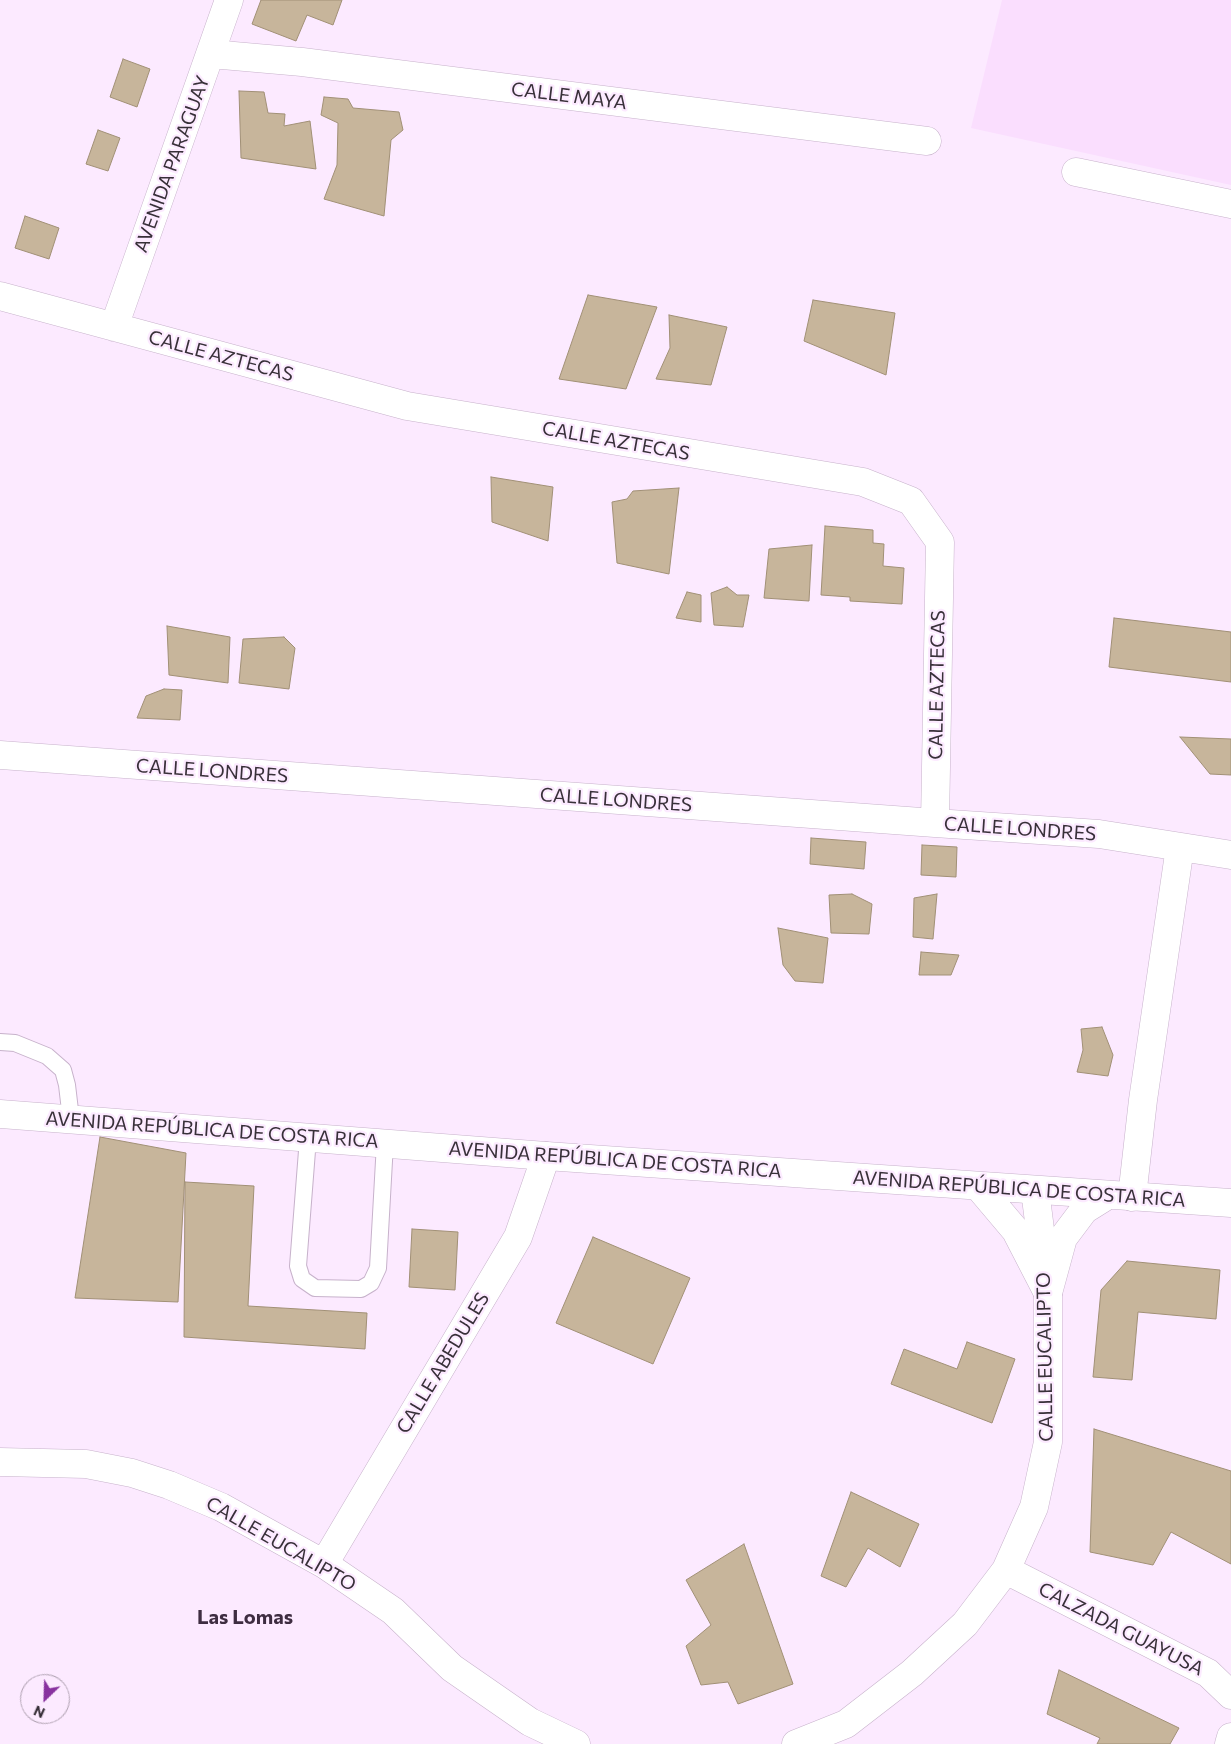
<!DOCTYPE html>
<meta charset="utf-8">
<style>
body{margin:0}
#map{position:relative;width:1231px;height:1744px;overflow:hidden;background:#fceaff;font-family:Commissioner,sans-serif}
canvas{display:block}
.north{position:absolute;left:20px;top:1674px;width:50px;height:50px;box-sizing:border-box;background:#fceaff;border:1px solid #aea0b0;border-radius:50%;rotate:204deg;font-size:14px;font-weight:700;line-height:20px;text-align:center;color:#383039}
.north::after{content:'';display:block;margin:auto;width:18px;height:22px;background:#88329f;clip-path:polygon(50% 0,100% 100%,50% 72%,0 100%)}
</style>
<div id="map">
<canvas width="1231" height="1744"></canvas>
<div class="north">N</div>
</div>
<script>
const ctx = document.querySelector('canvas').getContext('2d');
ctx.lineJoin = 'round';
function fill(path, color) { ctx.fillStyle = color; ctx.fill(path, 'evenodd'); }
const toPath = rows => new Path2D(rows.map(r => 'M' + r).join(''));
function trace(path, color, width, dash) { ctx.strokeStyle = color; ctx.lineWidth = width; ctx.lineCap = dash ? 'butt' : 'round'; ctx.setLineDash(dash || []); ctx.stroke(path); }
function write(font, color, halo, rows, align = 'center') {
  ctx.font = font + ' Commissioner,sans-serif'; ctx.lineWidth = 4.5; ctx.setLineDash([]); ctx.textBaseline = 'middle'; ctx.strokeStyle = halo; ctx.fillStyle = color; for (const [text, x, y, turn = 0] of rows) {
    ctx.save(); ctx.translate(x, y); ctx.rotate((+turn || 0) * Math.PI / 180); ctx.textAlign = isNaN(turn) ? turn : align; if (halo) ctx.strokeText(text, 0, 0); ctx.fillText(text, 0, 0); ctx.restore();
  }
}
const built = toPath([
 [1002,0,1231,0,1231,185,971,128]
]);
const building = toPath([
 [261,0,342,0,333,25,307,15,296,41,252,24,261,0],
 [123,59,150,69,137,107,110,97,123,59],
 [239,91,264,92,268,113,285,114,284,126,310,121,316,169,241,158,239,91],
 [324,97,348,99,353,108,399,112,403,130,391,140,384,216,324,199,337,165,338,123,321,115,324,97],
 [98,130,120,138,108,171,86,164,98,130],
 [25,216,59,228,49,259,15,248,25,216],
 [588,295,657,307,626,389,559,379,588,295],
 [813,300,895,313,886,375,804,341,813,300],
 [669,315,727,327,711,385,656,379,670,348,669,315],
 [491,477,553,487,548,541,492,522,491,477],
 [679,488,669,574,617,563,612,502,627,499,633,491,679,488],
 [825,526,873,530,873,543,884,544,883,566,904,568,902,604,850,601,850,597,821,595,825,526],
 [812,545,809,601,764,598,769,549,812,545],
 [727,587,737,595,749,595,743,627,714,625,711,593,727,587],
 [687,592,701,595,701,622,676,618,687,592],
 [1114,618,1231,632,1231,682,1109,667,1114,618],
 [167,626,230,637,228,683,169,675,167,626],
 [284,637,295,648,289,689,239,683,243,639,284,637],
 [164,689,182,690,180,720,137,718,146,696,164,689],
 [1180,737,1231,739,1231,775,1210,774,1180,737],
 [811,838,866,842,864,869,810,864,811,838],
 [922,845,957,847,956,877,921,875,922,845],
 [852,894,872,904,869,934,831,933,829,895,852,894],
 [937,894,933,939,913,937,914,898,937,894],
 [778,928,828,938,823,983,795,981,783,965,778,928],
 [921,952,959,955,951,975,919,975,921,952],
 [1102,1027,1113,1055,1108,1076,1077,1072,1083,1050,1081,1029,1102,1027],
 [100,1137,186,1153,178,1302,75,1298,100,1137],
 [185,1182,254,1186,248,1306,367,1313,365,1349,184,1337,185,1182],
 [412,1229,458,1232,455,1290,409,1287,412,1229],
 [593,1237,690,1278,653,1364,556,1323,593,1237],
 [1127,1261,1220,1270,1216,1319,1138,1312,1132,1380,1093,1377,1101,1290,1127,1261],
 [967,1342,1015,1359,992,1423,891,1384,904,1349,957,1369,967,1342],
 [1094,1429,1231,1471,1231,1564,1171,1532,1153,1565,1090,1552,1094,1429],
 [851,1492,919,1524,900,1567,868,1548,846,1587,821,1576,851,1492],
 [744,1544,793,1684,738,1704,728,1682,701,1685,686,1646,711,1625,686,1580,744,1544],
 [1059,1670,1179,1728,1170,1744,1097,1744,1100,1738,1047,1714,1059,1670]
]);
const service = toPath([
 [0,1042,15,1043,47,1056,63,1070,67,1085,71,1119],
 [308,1138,298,1266,302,1279,315,1288,361,1289,371,1283,378,1268,385,1143]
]);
const minor = toPath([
 [211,54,302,62,927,141],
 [1076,172,1231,204],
 [0,296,407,406,863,482,911,501,940,542,935,823],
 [114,327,229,0],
 [0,755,935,823,1099,834,1231,855],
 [1132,1197,1143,1100,1180,847],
 [0,1462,86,1464,132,1473,169,1485,221,1507,324,1564,393,1611,452,1668,530,1722,576,1744],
 [324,1564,518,1237,546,1156],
 [1006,1570,1208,1673,1231,1695],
 [796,1744,846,1724,912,1673,965,1624,1006,1570,1034,1507,1048,1442,1048,1293,1035,1190],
 [1229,1744,1231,1737]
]);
const tertiary = toPath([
 [0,1114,546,1156,1231,1203],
 [978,1186,1016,1231,1048,1293],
 [1048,1293,1063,1238,1084,1210,1108,1195]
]);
const streetNames = [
 ["CALLE MAYA",569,96,7],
 ["AVENIDA PARAGUAY",172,164,-70],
 ["CALLE AZTECAS",221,356,15],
 ["CALLE AZTECAS",616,441,10],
 ["CALLE AZTECAS",937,685,-89],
 ["CALLE LONDRES",212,771,4],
 ["CALLE LONDRES",616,800,4],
 ["CALLE LONDRES",1020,829,4],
 ["AVENIDA REPÚBLICA DE COSTA RICA",212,1130,4],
 ["AVENIDA REPÚBLICA DE COSTA RICA",615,1160,4],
 ["AVENIDA REPÚBLICA DE COSTA RICA",1019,1189,4],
 ["CALLE EUCALIPTO",1045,1357,-91],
 ["CALLE ABEDULES",443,1363,-59],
 ["CALLE EUCALIPTO",281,1544,30],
 ["CALZADA GUAYUSA",1121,1629,27]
];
const neighbourhoodNames = [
 ["Las Lomas",245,1617]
];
fill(built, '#fadefe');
fill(building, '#c7b59b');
trace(building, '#a19076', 1);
trace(service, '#c7b2cb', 18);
trace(minor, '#c7b2cb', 29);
trace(tertiary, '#c7b2cb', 29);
trace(service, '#fff', 16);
trace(minor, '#fff', 28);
trace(tertiary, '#fff', 28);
write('19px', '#383039', '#fceaff', streetNames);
write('bold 20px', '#3e2d41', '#fceaff', neighbourhoodNames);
</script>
